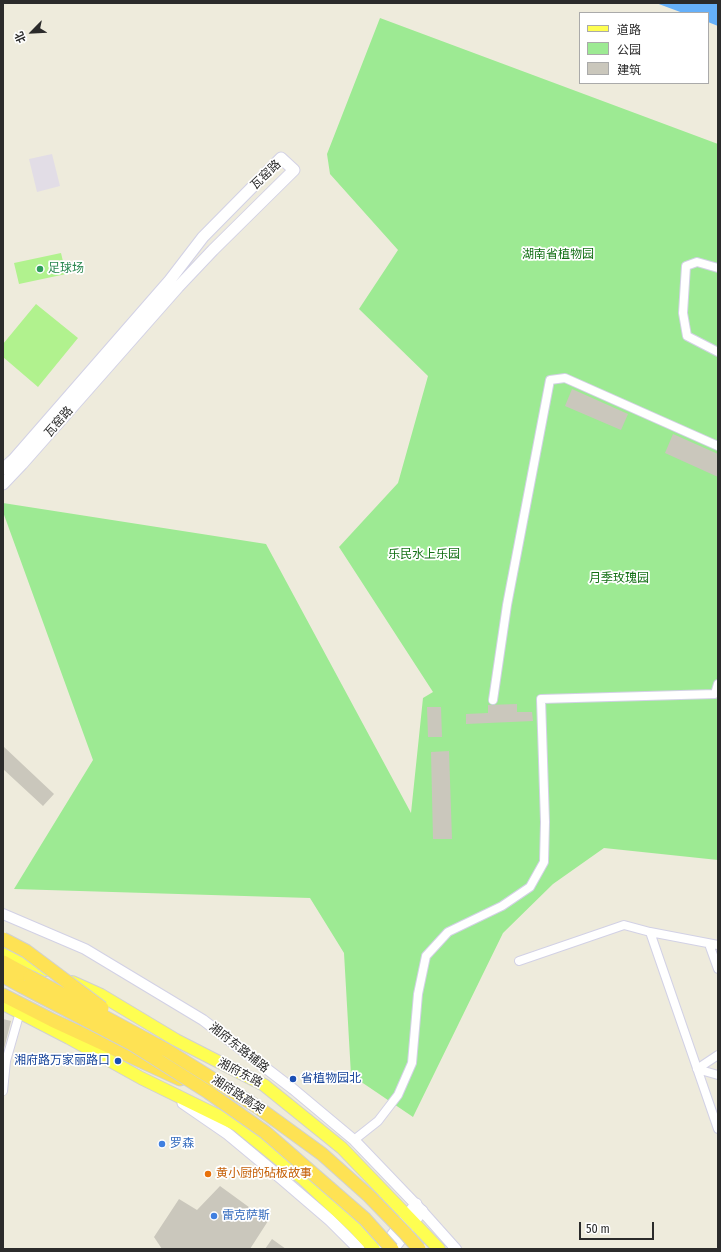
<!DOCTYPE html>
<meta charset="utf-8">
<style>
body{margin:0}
#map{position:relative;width:721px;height:1252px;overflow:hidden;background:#eeebdc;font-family:"Fira Sans Condensed","Noto Sans SC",sans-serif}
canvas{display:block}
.frame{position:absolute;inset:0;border:4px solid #2b2b2b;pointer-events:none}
.legend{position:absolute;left:579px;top:12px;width:130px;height:72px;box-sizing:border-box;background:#fff;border:1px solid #aaa;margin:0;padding:5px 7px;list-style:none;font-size:12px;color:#2b2b2b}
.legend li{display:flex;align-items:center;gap:8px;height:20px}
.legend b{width:20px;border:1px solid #aaa}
.north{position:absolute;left:12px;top:12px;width:40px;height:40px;-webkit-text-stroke:3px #fff;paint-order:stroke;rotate:246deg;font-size:11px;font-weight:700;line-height:16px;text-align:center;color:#2b2b2b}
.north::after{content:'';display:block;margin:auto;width:14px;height:18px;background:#2b2b2b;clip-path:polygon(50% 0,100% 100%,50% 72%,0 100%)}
.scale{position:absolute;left:579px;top:1222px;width:75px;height:18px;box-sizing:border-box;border:2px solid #2b2b2b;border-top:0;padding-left:5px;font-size:12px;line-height:14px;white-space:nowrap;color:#2b2b2b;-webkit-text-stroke:3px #fff;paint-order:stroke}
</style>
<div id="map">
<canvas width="721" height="1252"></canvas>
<div class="frame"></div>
<ul class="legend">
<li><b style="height:5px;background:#fefe51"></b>道路</li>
<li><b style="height:11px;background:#9dea93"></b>公园</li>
<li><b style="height:11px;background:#cac7bc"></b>建筑</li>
</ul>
<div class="north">北</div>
<div class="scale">50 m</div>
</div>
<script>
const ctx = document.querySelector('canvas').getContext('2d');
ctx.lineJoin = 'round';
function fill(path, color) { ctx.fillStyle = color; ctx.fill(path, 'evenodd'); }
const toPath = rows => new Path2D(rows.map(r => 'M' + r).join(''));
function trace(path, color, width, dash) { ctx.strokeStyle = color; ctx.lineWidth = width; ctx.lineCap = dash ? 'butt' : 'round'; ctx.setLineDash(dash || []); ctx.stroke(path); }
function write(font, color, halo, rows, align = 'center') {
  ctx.font = font + ' "Fira Sans Condensed","Noto Sans SC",sans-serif'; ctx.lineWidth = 3.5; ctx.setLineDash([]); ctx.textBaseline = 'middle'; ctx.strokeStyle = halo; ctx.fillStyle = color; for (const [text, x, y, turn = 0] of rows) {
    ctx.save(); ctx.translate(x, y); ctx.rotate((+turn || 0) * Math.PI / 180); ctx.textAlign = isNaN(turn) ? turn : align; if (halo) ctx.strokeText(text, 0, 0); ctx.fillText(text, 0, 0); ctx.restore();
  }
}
const industrial = toPath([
 [52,154,60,186,37,192,29,159]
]);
const green = toPath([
 [380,18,718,144,718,860,604,848,553,884,503,933,413,1117,351,1075,344,953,310,898,14,889,93,760,3,512,3,503,266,544,411,813,423,698,433,692,339,547,398,483,428,376,359,309,398,250,330,174,327,154]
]);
const pitch = toPath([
 [61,253,66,274,19,284,14,263],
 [36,304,78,338,38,387,3,357,3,344]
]);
const water = toPath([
 [656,3,718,3,718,26,708,22,708,13,683,13]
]);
const building = toPath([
 [572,389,628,414,621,430,565,406],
 [673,434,718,454,718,477,665,453],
 [517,704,517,712,532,712,533,721,466,724,466,714,488,713,488,705],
 [427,707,441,707,442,737,428,737],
 [3,746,54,794,43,806,3,769],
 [449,751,452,839,433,839,431,752],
 [3,1019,11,1021,4,1049,3,1049],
 [220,1186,268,1221,250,1249,162,1249,154,1237,179,1199,197,1210],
 [272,1239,286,1249,265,1249]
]);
const minor = toPath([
 [718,268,697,262,686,266,683,313,687,336,718,352],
 [493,700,507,605,550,380,565,378,718,446],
 [650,932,718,1129],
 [709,944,718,969],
 [519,961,624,925,650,932,718,945],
 [718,1055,697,1069,718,1075],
 [3,1091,6,1061,20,1012],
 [354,1140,378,1121,398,1095,412,1063,418,994,426,956,448,932,502,906,530,887,544,862,545,822,541,699,715,694,718,684]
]);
const tertiary = toPath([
 [3,914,85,949,203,1020,293,1089,354,1140,422,1211,456,1249]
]);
const secondary = toPath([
 [3,469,14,459,170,280,203,237,281,158,294,170,213,250,178,287,22,464,3,484],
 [183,1103,228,1134,281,1178,330,1220,359,1249],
 [382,1249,416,1204],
 [393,1249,422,1211]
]);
const primary = toPath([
 [3,949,46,970],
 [72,982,101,995,176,1040,264,1085,342,1148,439,1249],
 [3,1004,69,1038,141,1078,237,1125,302,1178,355,1228,374,1249]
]);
const trunk = toPath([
 [3,962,30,977],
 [3,976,21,986],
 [3,995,52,1020,180,1079]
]);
const trunkBridge = toPath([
 [3,939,26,951,102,1008],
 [30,977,168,1051,256,1106,322,1154,369,1196,405,1233,419,1249],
 [21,986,132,1044,208,1092,265,1132,365,1219,392,1249]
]);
const markers = [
 [40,269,4,"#2e9e5b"],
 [118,1061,4,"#1a4fb4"],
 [293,1079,4,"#1a4fb4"],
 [162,1144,4,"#3f7fe0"],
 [208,1174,4,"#e8710a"],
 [214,1216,4,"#3f7fe0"]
];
const streetNames = [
 ["瓦窑路",266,175,-44],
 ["瓦窑路",59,422,-49],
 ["湘府东路辅路",239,1048,38],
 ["湘府东路",240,1073,27],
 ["湘府路高架",238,1095,33]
];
const parkNames = [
 ["湖南省植物园",558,255],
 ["乐民水上乐园",424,555],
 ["月季玫瑰园",619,579]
];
const leisureNames = [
 ["足球场",48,269]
];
const transitNames = [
 ["湘府路万家丽路口",110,1061],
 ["省植物园北",301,1079,"left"]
];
const shopNames = [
 ["罗森",170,1144],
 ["雷克萨斯",222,1216]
];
const foodNames = [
 ["黄小厨的砧板故事",216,1174]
];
fill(industrial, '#e2dde6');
fill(green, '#9dea93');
fill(pitch, '#b1f28e');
fill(water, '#65b0fa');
fill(building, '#cac7bc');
trace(minor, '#d2d1e5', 10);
trace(tertiary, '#d2d1e5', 12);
trace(secondary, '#d2d1e5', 13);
trace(primary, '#d0d0d0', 14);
trace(trunk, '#d0d0d0', 15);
trace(minor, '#fff', 8);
trace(tertiary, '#fff', 10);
trace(secondary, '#fff', 11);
trace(primary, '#fefe51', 12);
trace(trunk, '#fee254', 13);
trace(trunkBridge, '#d0d0d0', 15, []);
trace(trunkBridge, '#fee254', 13);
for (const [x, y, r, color] of markers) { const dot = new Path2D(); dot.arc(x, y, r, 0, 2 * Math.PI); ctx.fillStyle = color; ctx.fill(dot); trace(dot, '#fff', 1.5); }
write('12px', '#2b2b2b', '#fff', streetNames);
write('12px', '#137015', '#fff', parkNames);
write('12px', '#27864d', '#fff', leisureNames, 'left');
write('12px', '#164399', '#fff', transitNames, 'right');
write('12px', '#366cbe', '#fff', shopNames, 'left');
write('12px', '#c56008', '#fff', foodNames, 'left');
</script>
